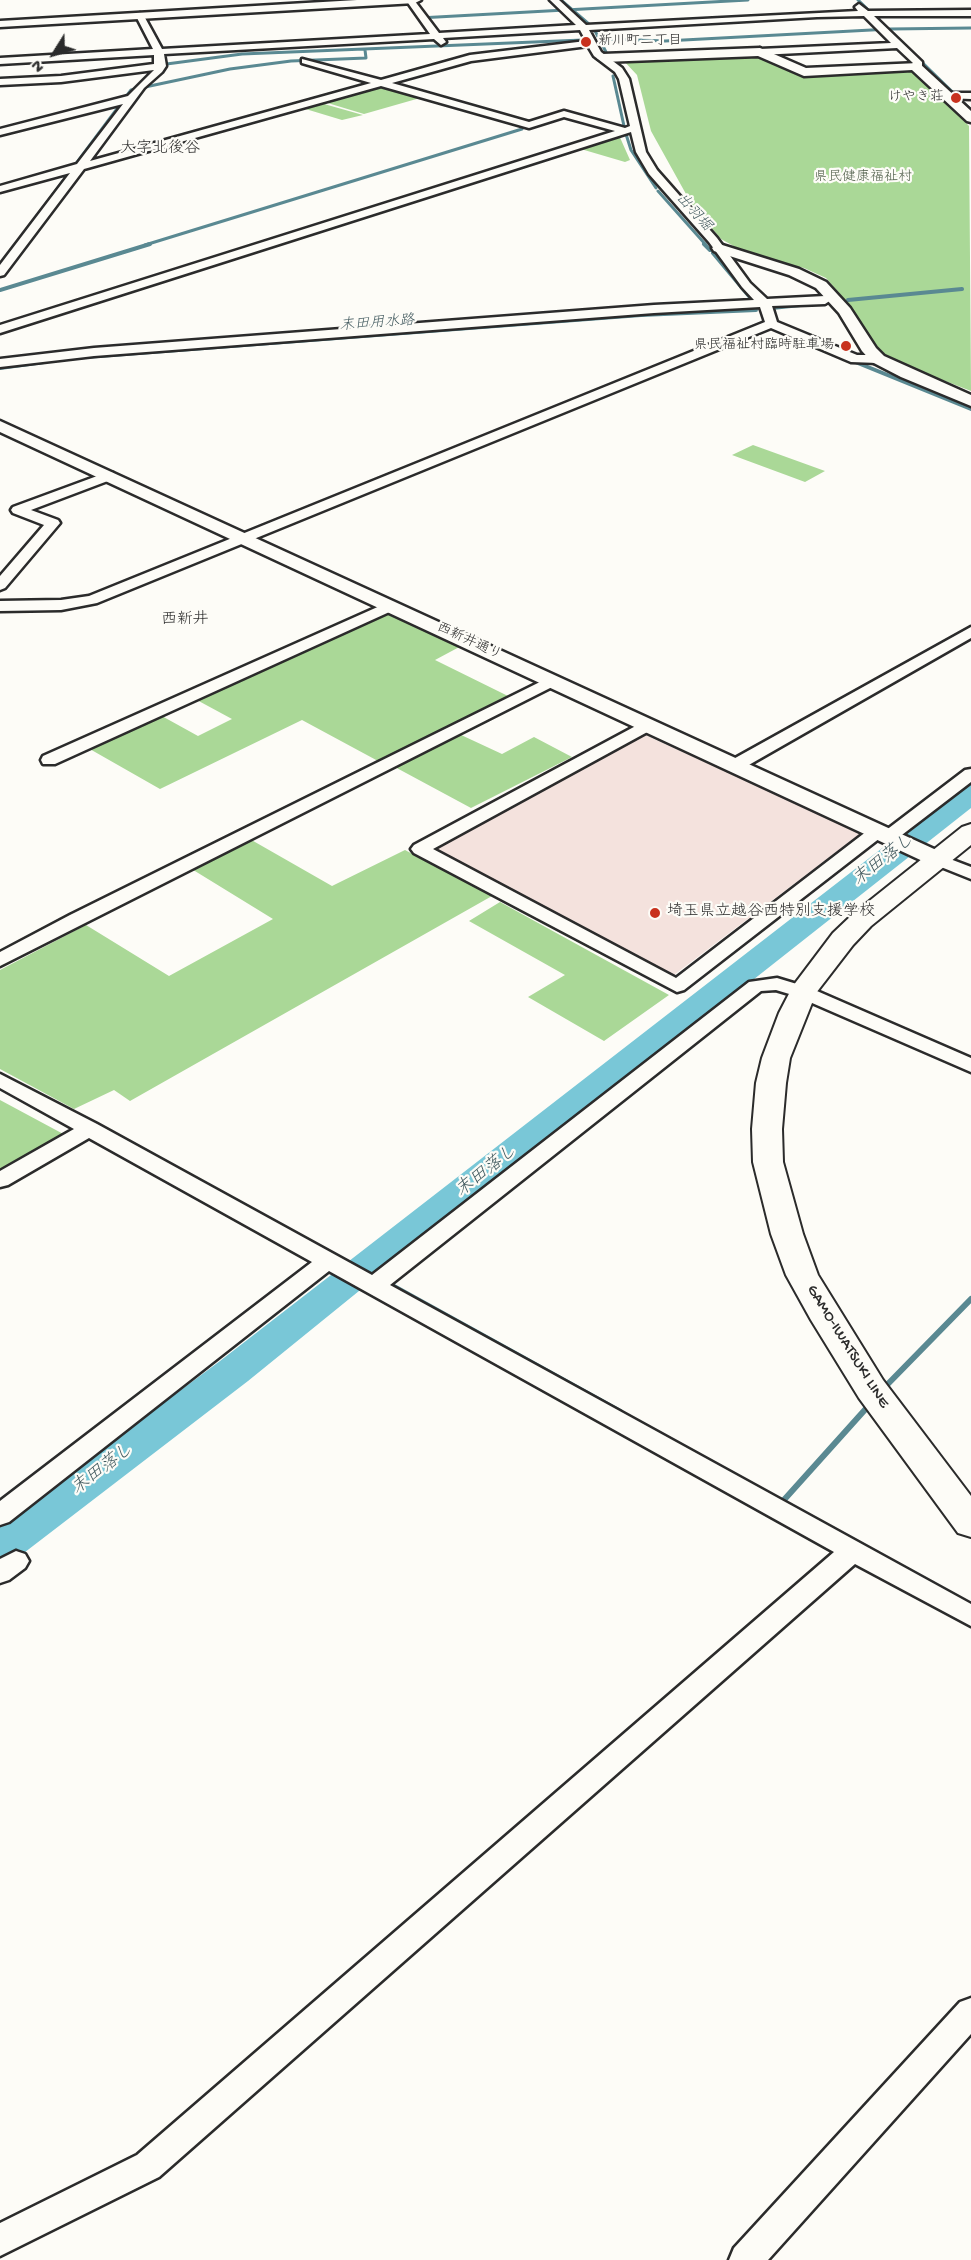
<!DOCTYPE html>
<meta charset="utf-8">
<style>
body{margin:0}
#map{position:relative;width:971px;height:2260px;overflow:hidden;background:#fdfcf7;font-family:"Gochi Hand",sans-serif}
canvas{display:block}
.north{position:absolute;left:24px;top:24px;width:60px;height:60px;-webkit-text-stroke:4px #fdfcf7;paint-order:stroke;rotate:233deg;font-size:16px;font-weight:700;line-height:24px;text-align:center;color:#2b2b2b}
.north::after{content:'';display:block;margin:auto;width:21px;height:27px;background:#2b2b2b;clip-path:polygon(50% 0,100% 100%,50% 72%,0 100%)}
</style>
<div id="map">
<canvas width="971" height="2260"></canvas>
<div class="north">N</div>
</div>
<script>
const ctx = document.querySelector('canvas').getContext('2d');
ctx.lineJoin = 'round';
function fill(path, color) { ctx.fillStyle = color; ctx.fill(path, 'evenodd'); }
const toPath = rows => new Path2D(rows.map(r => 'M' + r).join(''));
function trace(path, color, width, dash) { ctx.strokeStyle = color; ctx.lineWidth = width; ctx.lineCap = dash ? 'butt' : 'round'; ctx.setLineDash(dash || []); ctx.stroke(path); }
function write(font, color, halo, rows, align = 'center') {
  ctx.font = font + ' "Gochi Hand","Klee One",sans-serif'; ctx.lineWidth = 4.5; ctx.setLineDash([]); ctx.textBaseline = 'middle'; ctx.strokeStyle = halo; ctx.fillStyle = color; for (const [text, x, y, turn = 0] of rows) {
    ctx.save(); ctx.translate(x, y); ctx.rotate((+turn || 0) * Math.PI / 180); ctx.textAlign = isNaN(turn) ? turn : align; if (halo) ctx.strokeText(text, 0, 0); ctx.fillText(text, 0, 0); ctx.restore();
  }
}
const built = toPath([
 [645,735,861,833,674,975,433,850]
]);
const green = toPath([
 [758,54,801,74,915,70,969,126,971,391,891,360,874,346,839,293,826,278,804,268,748,254,721,239,691,203,651,131,637,75,623,60],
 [375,85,420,98,364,114,321,101],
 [317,102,363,115,342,120,299,107],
 [618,133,630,160,625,162,574,147],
 [753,445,825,471,805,482,732,455],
 [390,611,463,645,435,660,508,696,378,761,302,720,160,789,88,748,160,715,198,736,232,719,195,699],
 [459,734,502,754,534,737,572,757,471,808,393,766],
 [248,838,332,886,405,850,492,896,130,1101,114,1090,74,1109,0,1069,0,970,86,925,169,976,273,919,190,868],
 [500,902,669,995,604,1041,528,997,565,975,469,921],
 [0,1100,67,1136,0,1170]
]);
const streamFar2 = toPath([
 [406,0,416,14],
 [561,0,590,25],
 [858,0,971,110],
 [419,18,748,0],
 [593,27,606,52],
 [611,39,665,41,890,29,971,28],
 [159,65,242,54,583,40],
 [613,76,624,126],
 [625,131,631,150,656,188],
 [658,191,706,245],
 [25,232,131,90,230,69,291,61,366,58,365,50],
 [145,245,522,129]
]);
const streamFar1 = toPath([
 [704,244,710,250],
 [713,253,753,301],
 [0,290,150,244],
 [848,300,962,289],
 [772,308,810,304],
 [72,358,641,315,756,310],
 [848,359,971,409],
 [0,368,44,362]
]);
const stream = toPath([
 [361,1269,620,1412],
 [881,1391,971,1299],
 [783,1501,871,1403]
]);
const river = toPath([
 [971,784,971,808,375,1278,248,1381,16,1559,0,1564,0,1524,220,1361,961,787,971,784]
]);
const minor = toPath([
 [406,0,414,0,439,33,576,25,550,0,559,0,586,25,858,11,855,7,859,4,868,11,971,10,971,16,874,16,922,62,922,66,915,69,910,66,913,63,897,48,760,55,755,52,760,49,891,43,864,16,817,17,589,30,601,52,622,68,629,79,646,152,657,170,717,238,750,283,767,299,825,296,831,300,825,304,772,306,777,322,857,355,878,355,884,359,878,363,851,362,771,328,97,603,61,610,0,611,0,601,61,600,89,596,765,322,760,307,654,313,94,356,0,367,0,359,94,348,654,305,754,300,742,287,709,242,649,174,636,152,631,132,0,333,0,325,615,131,564,117,529,128,381,86,84,169,4,275,0,276,0,265,70,173,0,192,0,186,77,164,123,104,0,135,0,129,128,96,154,70,61,82,0,85,0,79,61,76,154,64,154,55,0,64,0,58,153,49,136,16,140,13,144,16,162,49,430,34,406,0],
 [580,30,586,41,470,55,381,80,302,59,302,63,371,83,90,161,144,88,162,72,166,66,164,54,434,39,441,45,446,42,443,38,580,30],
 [588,46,594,56,615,72,619,79,630,126,625,128,564,111,529,122,392,83,471,61,588,46],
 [948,93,971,93,971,99,945,98,945,94,948,93],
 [108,472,113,473,115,476,113,479,31,510,58,520,60,523,5,588,0,590,0,576,44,525,13,513,11,510,13,507,108,472],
 [391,601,399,606,396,609,55,764,43,764,41,760,43,756,391,601],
 [971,627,971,638,740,770,728,770,725,766,728,762,971,627],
 [552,676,560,681,558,684,0,966,0,952,70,915,552,676],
 [645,721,653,726,651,730,433,849,676,978,871,828,877,827,885,831,965,770,971,769,971,782,894,841,888,842,880,838,684,990,677,992,414,853,411,849,414,845,645,721],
 [937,854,971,867,971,879,931,863,928,859,931,855,937,854],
 [777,978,810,988,971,1058,971,1072,796,996,776,990,761,991,390,1285,971,1604,971,1626,855,1564,159,2177,0,2256,0,2223,137,2155,834,1552,329,1271,9,1522,0,1525,0,1501,312,1262,89,1138,8,1185,0,1187,0,1171,74,1129,0,1088,0,1074,97,1124,372,1275,749,982,777,978],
 [16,1551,25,1554,29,1561,25,1568,9,1580,0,1583,0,1559,16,1551],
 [971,1998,971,2034,768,2260,729,2260,734,2248,960,2002,971,1998]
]);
const tertiary = toPath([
 [357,0,421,0,415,3,0,27,0,21,357,0],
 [760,48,806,68,919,63,971,111,971,122,967,121,912,70,804,76,758,56,603,62,597,58,603,54,760,48],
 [719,244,799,269,826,282,850,308,876,348,884,356,971,395,971,406,901,377,872,362,862,351,839,313,816,288,789,275,714,251,712,248,719,244],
 [0,421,945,854,949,859,945,864,937,866,929,864,0,432,0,421]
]);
const secondary = toPath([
 [971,824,971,845,871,926,853,945,816,993,790,1058,786,1083,782,1129,783,1162,803,1234,818,1275,883,1380,971,1496,971,1537,958,1533,859,1398,811,1320,786,1275,771,1234,753,1162,752,1129,756,1083,762,1058,779,1013,793,986,833,933,853,914,962,827,971,824]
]);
const markers = [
 [586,42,6,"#c8321e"],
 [956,98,6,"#c8321e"],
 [846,346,6,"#c8321e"],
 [655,913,6,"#c8321e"]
];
const farPoinames = [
 ["新川町二丁目",598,42,"left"],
 ["けやき荘",944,98],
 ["県民福祉村臨時駐車場",834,346]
];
const farParknames = [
 ["県民健康福祉村",863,178]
];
const farStreetnames = [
 ["西新井通り",469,642,25]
];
const farWaternames = [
 ["出羽堀",693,213,48],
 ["末田用水路",377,324,-4]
];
const farQuarternames = [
 ["大字北後谷",160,150],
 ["西新井",185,621]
];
const poiNames = [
 ["埼玉県立越谷西特別支援学校",667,913]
];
const streetNames = [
 ["GAMO-IWATSUKI LINE",847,1347,58]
];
const waterNames = [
 ["末田落し",884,861,-38],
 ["末田落し",487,1172,-38],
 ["末田落し",103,1470,-37]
];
fill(built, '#f4e2dd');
fill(green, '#aad897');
trace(streamFar2, '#5a8992', 3);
trace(streamFar1, '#5a8992', 4);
trace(stream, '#5a8992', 6);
fill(river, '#79c7d7');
trace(minor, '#2b2b2b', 5);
trace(tertiary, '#2b2b2b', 5);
trace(secondary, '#2b2b2b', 4);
fill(minor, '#fdfcf7');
fill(tertiary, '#fdfcf7');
fill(secondary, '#fdfcf7');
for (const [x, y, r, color] of markers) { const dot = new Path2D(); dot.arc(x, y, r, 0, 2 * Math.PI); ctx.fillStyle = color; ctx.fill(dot); trace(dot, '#fdfcf7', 2); }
write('14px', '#2b2b2b', '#fdfcf7', farPoinames, 'right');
write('14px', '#515f4b', '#fdfcf7', farParknames);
write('14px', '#2b2b2b', '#fdfcf7', farStreetnames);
write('italic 15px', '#425a5f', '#fdfcf7', farWaternames);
write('16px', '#2b2b2b', '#fdfcf7', farQuarternames);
write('16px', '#2b2b2b', '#fdfcf7', poiNames, 'left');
write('16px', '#2b2b2b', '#fdfcf7', streetNames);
write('italic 18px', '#425a5f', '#fdfcf7', waterNames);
</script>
